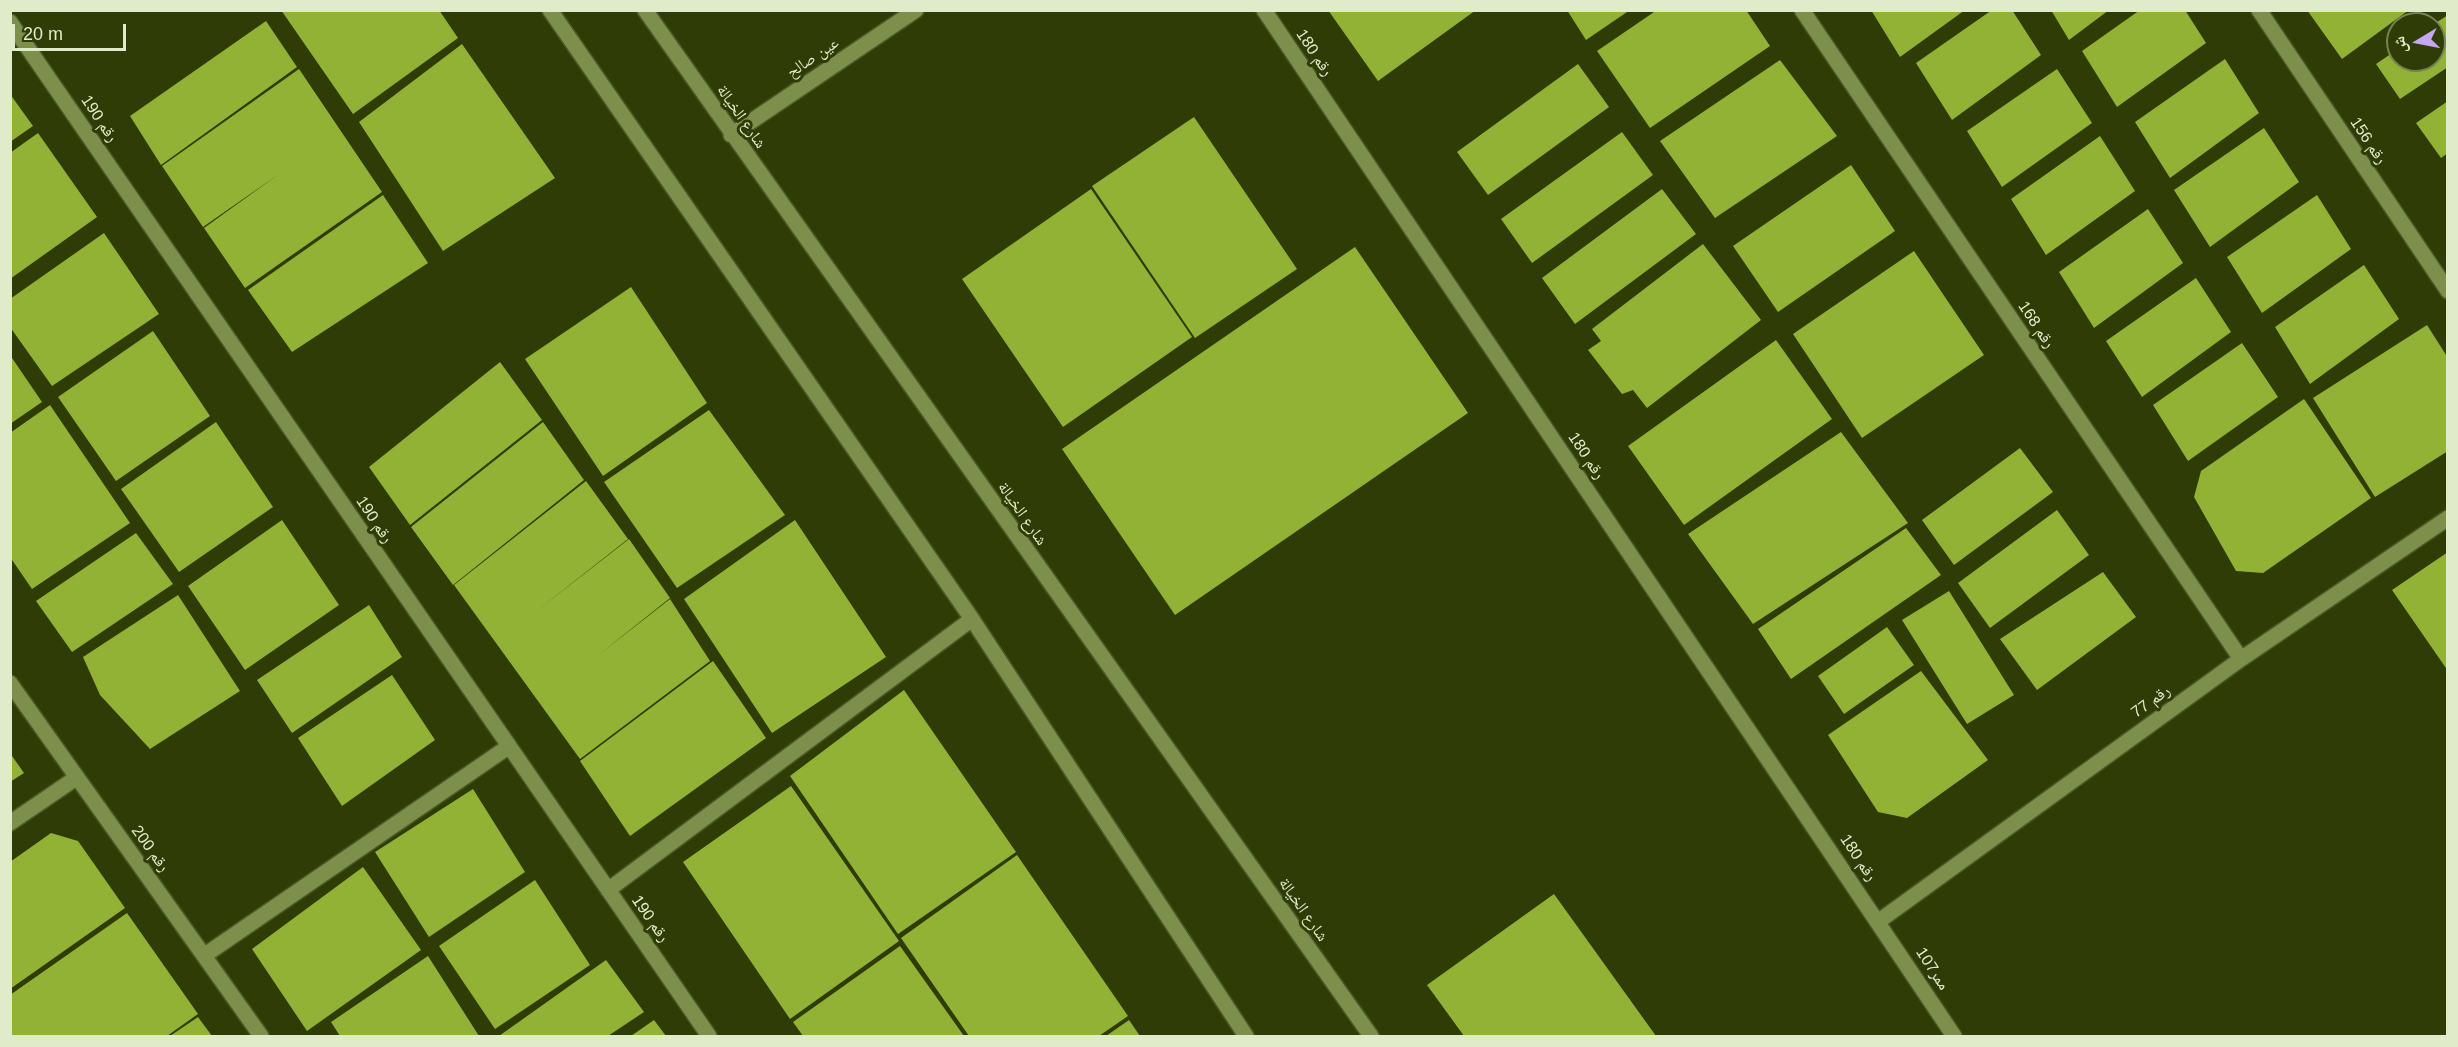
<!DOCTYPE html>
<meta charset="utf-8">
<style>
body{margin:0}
#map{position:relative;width:2458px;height:1047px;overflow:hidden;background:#2f3c06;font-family:Arial,"Noto Naskh Arabic",sans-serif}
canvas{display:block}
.frame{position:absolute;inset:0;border:12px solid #e0ecc9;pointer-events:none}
.north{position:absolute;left:2386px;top:12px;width:60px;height:60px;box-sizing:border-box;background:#2f3c06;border:2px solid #768254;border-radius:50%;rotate:260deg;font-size:16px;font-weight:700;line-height:24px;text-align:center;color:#e0ecc9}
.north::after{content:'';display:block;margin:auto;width:21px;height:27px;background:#c5a7f1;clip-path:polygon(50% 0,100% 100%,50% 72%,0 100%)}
.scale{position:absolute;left:12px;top:24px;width:114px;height:27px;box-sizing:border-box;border:3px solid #e0ecc9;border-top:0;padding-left:8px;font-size:18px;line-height:21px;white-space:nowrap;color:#e0ecc9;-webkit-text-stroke:4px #2f3c06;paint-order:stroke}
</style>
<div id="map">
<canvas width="2458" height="1047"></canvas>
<div class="frame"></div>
<div class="north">ش</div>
<div class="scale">20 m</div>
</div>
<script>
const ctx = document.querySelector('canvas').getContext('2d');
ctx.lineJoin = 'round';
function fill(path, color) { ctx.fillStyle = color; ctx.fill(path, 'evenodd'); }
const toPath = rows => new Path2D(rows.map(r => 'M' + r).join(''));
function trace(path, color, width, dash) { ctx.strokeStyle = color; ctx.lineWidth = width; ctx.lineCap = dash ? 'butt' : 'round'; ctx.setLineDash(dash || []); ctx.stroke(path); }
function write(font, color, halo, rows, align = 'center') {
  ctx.font = font + ' Arial,"Noto Naskh Arabic",sans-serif'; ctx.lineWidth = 6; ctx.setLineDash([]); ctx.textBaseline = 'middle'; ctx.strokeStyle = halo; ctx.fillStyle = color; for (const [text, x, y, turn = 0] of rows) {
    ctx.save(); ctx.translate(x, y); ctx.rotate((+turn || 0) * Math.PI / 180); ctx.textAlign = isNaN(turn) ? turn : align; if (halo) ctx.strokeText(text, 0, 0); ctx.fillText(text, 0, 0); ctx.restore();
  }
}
const building = toPath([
 [281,10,439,10,458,38,353,114],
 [1328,10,1476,10,1378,81],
 [1567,10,1630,10,1586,40],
 [1657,10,1746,10,1770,46,1650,128,1597,51],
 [1871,10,1965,10,1900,57],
 [1992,10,2012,10,2041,55,1952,120,1916,63],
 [2051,10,2109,10,2069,40],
 [2140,10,2185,10,2206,43,2117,107,2082,51],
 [2307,10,2409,10,2342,59],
 [2448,15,2448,67,2400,99,2376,64,2398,49,2398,60,2434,60,2434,24],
 [266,21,297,67,161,165,130,116],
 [462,44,555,178,443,251,359,122],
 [2225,59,2259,113,2170,178,2135,122],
 [1780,60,1837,136,1715,218,1660,141],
 [1578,64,1609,107,1488,195,1457,152],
 [299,69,382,192,245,288,204,228,279,174,203,227,162,166],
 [2057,69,2092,123,2002,187,1967,131],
 [10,94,33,126,10,142],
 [2448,101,2448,153,2441,158,2416,123],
 [1194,117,1297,269,1195,338,1092,186],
 [2264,128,2299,182,2210,247,2174,190],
 [1622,132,1653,175,1532,263,1501,219],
 [38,133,97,217,10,279,10,153],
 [2100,136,2135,191,2046,255,2011,199],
 [1851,165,1895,231,1778,312,1733,246],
 [1091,189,1192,337,1063,427,962,279],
 [1662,189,1696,234,1575,324,1542,278],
 [383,195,428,263,292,352,248,290],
 [2317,195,2351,249,2262,313,2227,257],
 [2148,209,2183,263,2094,328,2059,272],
 [104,233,159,314,52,386,10,327,10,299],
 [1703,244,1761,320,1647,408,1633,390,1622,394,1588,350,1601,341,1592,329],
 [1355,247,1468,413,1175,615,1062,449],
 [1914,251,1984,355,1862,438,1793,334],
 [2364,265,2399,319,2310,384,2275,327],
 [2196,278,2231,332,2142,397,2106,341],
 [631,287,707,403,603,476,525,359],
 [2427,325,2448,358,2448,451,2375,497,2313,398],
 [153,331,210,416,116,481,58,397],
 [1776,340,1832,419,1684,525,1628,446],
 [2242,343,2278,397,2188,461,2153,405],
 [10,355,42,402,10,424],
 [500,362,542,420,410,525,369,467],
 [2304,399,2371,498,2263,573,2236,571,2194,497,2201,471],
 [50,405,130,523,32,589,10,557,10,433],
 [709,410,785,515,677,588,604,482],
 [216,422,273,507,179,572,121,489],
 [543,422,584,480,453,585,411,527],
 [1841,432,1908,523,1753,624,1688,534],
 [2020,448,2053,492,1954,565,1922,520],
 [586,481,628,539,534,613,629,539,670,598,596,657,670,599,710,661,580,759,454,585],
 [2057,510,2089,555,1990,628,1958,583],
 [282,520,339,605,245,670,188,586],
 [795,520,886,657,772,733,684,599],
 [1906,528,1941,575,1791,679,1758,629],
 [136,533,173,584,72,652,36,601],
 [2448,552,2448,671,2392,590],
 [2103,572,2136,617,2037,690,2000,639],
 [1949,591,2014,695,1967,724,1902,620],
 [178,595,240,691,150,749,100,695,83,657],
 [369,605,402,657,292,733,257,680],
 [1887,627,1914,665,1844,714,1818,676],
 [713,661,766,738,630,836,580,761],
 [1921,671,1988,760,1907,818,1878,812,1828,735],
 [392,675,435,740,342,806,298,738],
 [904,690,1016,852,898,934,790,776],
 [10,753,24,773,10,782],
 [791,786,899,941,790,1019,683,862],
 [473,789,525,872,429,937,375,852],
 [51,833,78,841,125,908,10,989,10,862],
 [1017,855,1128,1016,1099,1036,969,1036,901,938],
 [363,867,421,950,307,1031,252,949],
 [535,880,590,965,495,1029,439,946],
 [1554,894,1656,1036,1464,1036,1427,985],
 [127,913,198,1014,167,1036,10,1036,10,995],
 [900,946,964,1036,803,1036,793,1022],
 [428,956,479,1036,340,1036,331,1022],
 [606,960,644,1012,608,1036,499,1036],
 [198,1017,212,1036,170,1036],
 [654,1020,666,1036,631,1036],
 [1129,1020,1140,1036,1106,1036]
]);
const minor = toPath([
 [550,10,972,619,1246,1036],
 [645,10,1371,1036],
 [1264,10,1954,1036],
 [1802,10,2241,659],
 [2259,10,2448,291],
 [10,22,709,1036],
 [731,135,916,10],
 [10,683,261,1036],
 [10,823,76,778],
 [608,890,972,619],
 [1879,921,2241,659,2448,518],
 [205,955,508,747]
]);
const streetNames = [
 ["رقم 180",1314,53,56],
 ["عين صالح",813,58,-34],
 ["شارع الخيالة",741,117,55],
 ["رقم 190",99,119,56],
 ["رقم 156",2368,141,56],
 ["رقم 168",2036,325,56],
 ["رقم 180",1586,456,56],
 ["شارع الخيالة",1022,514,55],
 ["رقم 190",374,520,56],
 ["رقم 77",2151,702,-36],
 ["رقم 200",150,849,54],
 ["رقم 180",1858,858,56],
 ["شارع الخيالة",1303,910,55],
 ["رقم 190",650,919,55],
 ["ممر107",1932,969,57]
];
fill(building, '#92b235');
trace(minor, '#4b5825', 18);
trace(minor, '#7c904c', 15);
write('16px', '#e0ecc9', '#2f3c06', streetNames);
</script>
